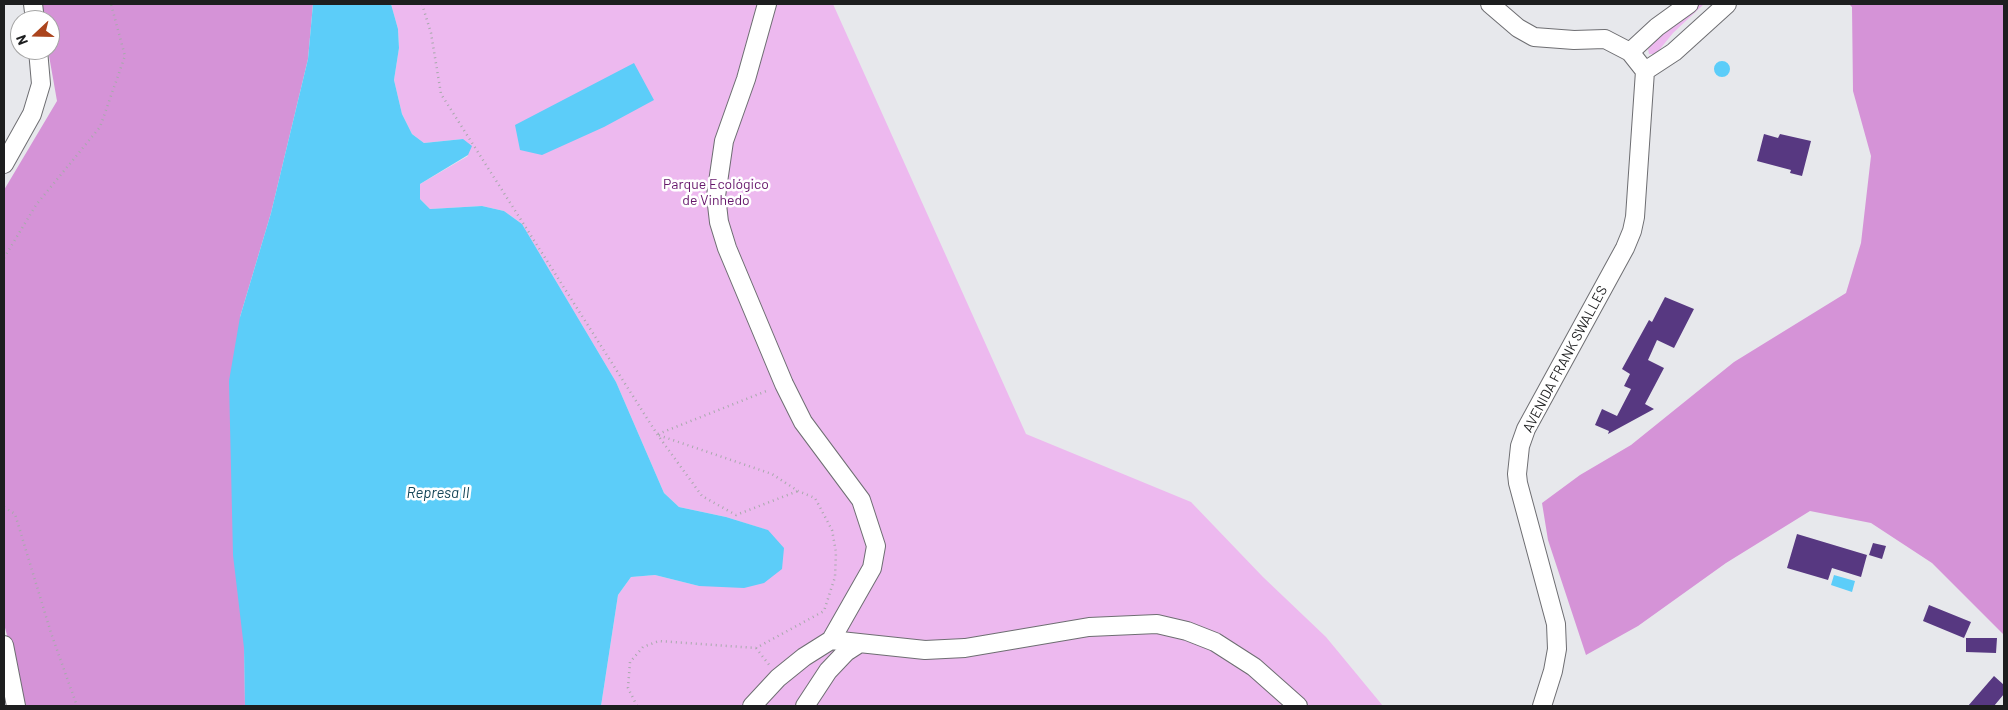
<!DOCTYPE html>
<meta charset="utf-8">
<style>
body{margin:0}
#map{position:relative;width:2008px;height:710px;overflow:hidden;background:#e7e8ec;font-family:Barlow,sans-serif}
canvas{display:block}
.frame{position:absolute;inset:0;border:5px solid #1d1e1f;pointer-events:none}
.north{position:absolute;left:10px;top:10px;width:50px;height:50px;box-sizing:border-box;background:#fff;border:1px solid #a5a5a5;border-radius:50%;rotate:249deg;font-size:14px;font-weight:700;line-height:20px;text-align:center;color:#1d1e1f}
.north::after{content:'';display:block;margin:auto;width:18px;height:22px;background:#ab441d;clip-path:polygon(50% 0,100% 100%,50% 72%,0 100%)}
</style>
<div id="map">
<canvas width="2008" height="710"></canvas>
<div class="frame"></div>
<div class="north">N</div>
</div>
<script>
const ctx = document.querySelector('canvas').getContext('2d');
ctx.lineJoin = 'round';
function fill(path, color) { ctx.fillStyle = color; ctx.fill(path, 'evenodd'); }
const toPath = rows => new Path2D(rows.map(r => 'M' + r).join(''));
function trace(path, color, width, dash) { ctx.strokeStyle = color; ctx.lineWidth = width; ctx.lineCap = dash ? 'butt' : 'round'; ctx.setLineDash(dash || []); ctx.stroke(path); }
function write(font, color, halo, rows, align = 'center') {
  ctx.font = font + ' Barlow,sans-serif'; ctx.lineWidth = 5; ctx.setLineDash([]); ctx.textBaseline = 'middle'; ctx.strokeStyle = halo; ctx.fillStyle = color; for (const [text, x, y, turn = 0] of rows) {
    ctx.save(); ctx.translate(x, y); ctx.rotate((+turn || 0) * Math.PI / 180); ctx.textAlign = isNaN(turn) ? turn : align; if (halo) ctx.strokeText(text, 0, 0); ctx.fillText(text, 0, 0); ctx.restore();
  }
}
const green = toPath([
 [391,4,833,4,1026,434,1191,502,1263,577,1326,637,1383,706,601,706,618,595,631,577,655,575,699,586,767,530,726,517,679,507,664,493,616,382,522,224,504,211,482,206,430,209,420,199,420,184,468,156,463,139,424,143,412,134,402,114,394,80,399,48,398,29],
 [1699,4,1704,4,1673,33,1656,54,1649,54,1648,49,1652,43]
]);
const forest = toPath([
 [41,4,313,4,308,59,271,213,240,317,245,706,26,706,4,624,4,190,57,101,48,50,50,20,43,20],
 [1849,4,2004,4,2004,635,1932,563,1871,523,1810,511,1726,563,1638,626,1586,655,1548,540,1542,503,1580,475,1631,445,1734,362,1846,293,1861,243,1871,156,1853,91,1852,7]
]);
const water = toPath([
 [313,4,391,4,398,29,399,48,394,80,402,114,412,134,424,143,463,139,472,146,468,155,420,184,420,199,430,209,482,206,504,211,522,224,616,382,664,493,679,507,726,517,768,530,784,548,782,569,764,583,744,588,699,586,655,575,631,577,618,595,601,706,245,706,244,648,233,555,229,381,240,317,271,213,308,59],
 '1714 69a8 8 0 1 1 16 0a8 8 0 1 1-16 0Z',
 [634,63,654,100,604,127,542,155,520,150,515,125],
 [1834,575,1855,581,1852,592,1831,585]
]);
const building = toPath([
 [1764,134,1778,138,1780,134,1811,141,1802,176,1790,173,1791,170,1757,161],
 [1665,297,1694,309,1674,348,1657,340,1648,360,1664,368,1645,404,1654,409,1608,434,1609,431,1595,425,1602,409,1617,416,1631,389,1624,386,1630,374,1622,369,1649,320,1652,322],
 [1797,534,1867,555,1861,577,1832,568,1828,580,1787,568],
 [1873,543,1886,546,1882,559,1869,555],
 [1929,605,1971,622,1964,638,1923,621],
 [1966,638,1997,638,1996,653,1966,652],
 [1994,676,2004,685,2004,694,1994,706,1968,706]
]);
const path = toPath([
 [422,4,431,33,441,94,657,434,702,496,736,515,798,491],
 [4,258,36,205,100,127,125,56,111,4],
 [658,434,769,390],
 [4,507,15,514,51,633,77,706],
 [756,648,770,666],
 [637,706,628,688,630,662,643,647,659,641,756,648,824,611,835,577,836,552,832,530,815,498,798,491,772,474,658,435]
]);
const minor = toPath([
 [33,4,35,20],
 [1490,4,1518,28,1534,37,1574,40,1605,39,1630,52,1645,71],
 [1630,52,1657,27,1689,4],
 [1645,71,1674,52,1727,4],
 [4,164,32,114,41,84,38,50],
 [831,640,925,650,965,648,1089,627,1157,624,1187,631,1215,642,1254,667,1298,706],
 [4,645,16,706],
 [752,706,778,678,804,657,831,640,872,568,876,546,861,500,803,422,784,384,727,248,719,222,716,196,724,141,746,79,767,4],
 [805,706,828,671,846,652,860,643],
 [1542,706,1553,671,1557,649,1556,624,1518,483,1517,474,1520,446,1526,429,1625,248,1632,231,1635,217,1645,71]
]);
const parkNames = [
 ["Parque Ecológico",716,184],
 ["de Vinhedo",716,200]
];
const streetNames = [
 ["AVENIDA FRANK SWALLES",1565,359,-62]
];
const waterNames = [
 ["Represa II",438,493]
];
fill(green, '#edb9ef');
fill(forest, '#d593d7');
fill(water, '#5ccdf9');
fill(building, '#573881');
trace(minor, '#6e6e72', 20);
trace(path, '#a8a9ac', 2.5, [1, 4]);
trace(minor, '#fff', 18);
write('14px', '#65166a', '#fff', parkNames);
write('14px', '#1d1e1f', '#fff', streetNames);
write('italic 15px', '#144557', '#fff', waterNames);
</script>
